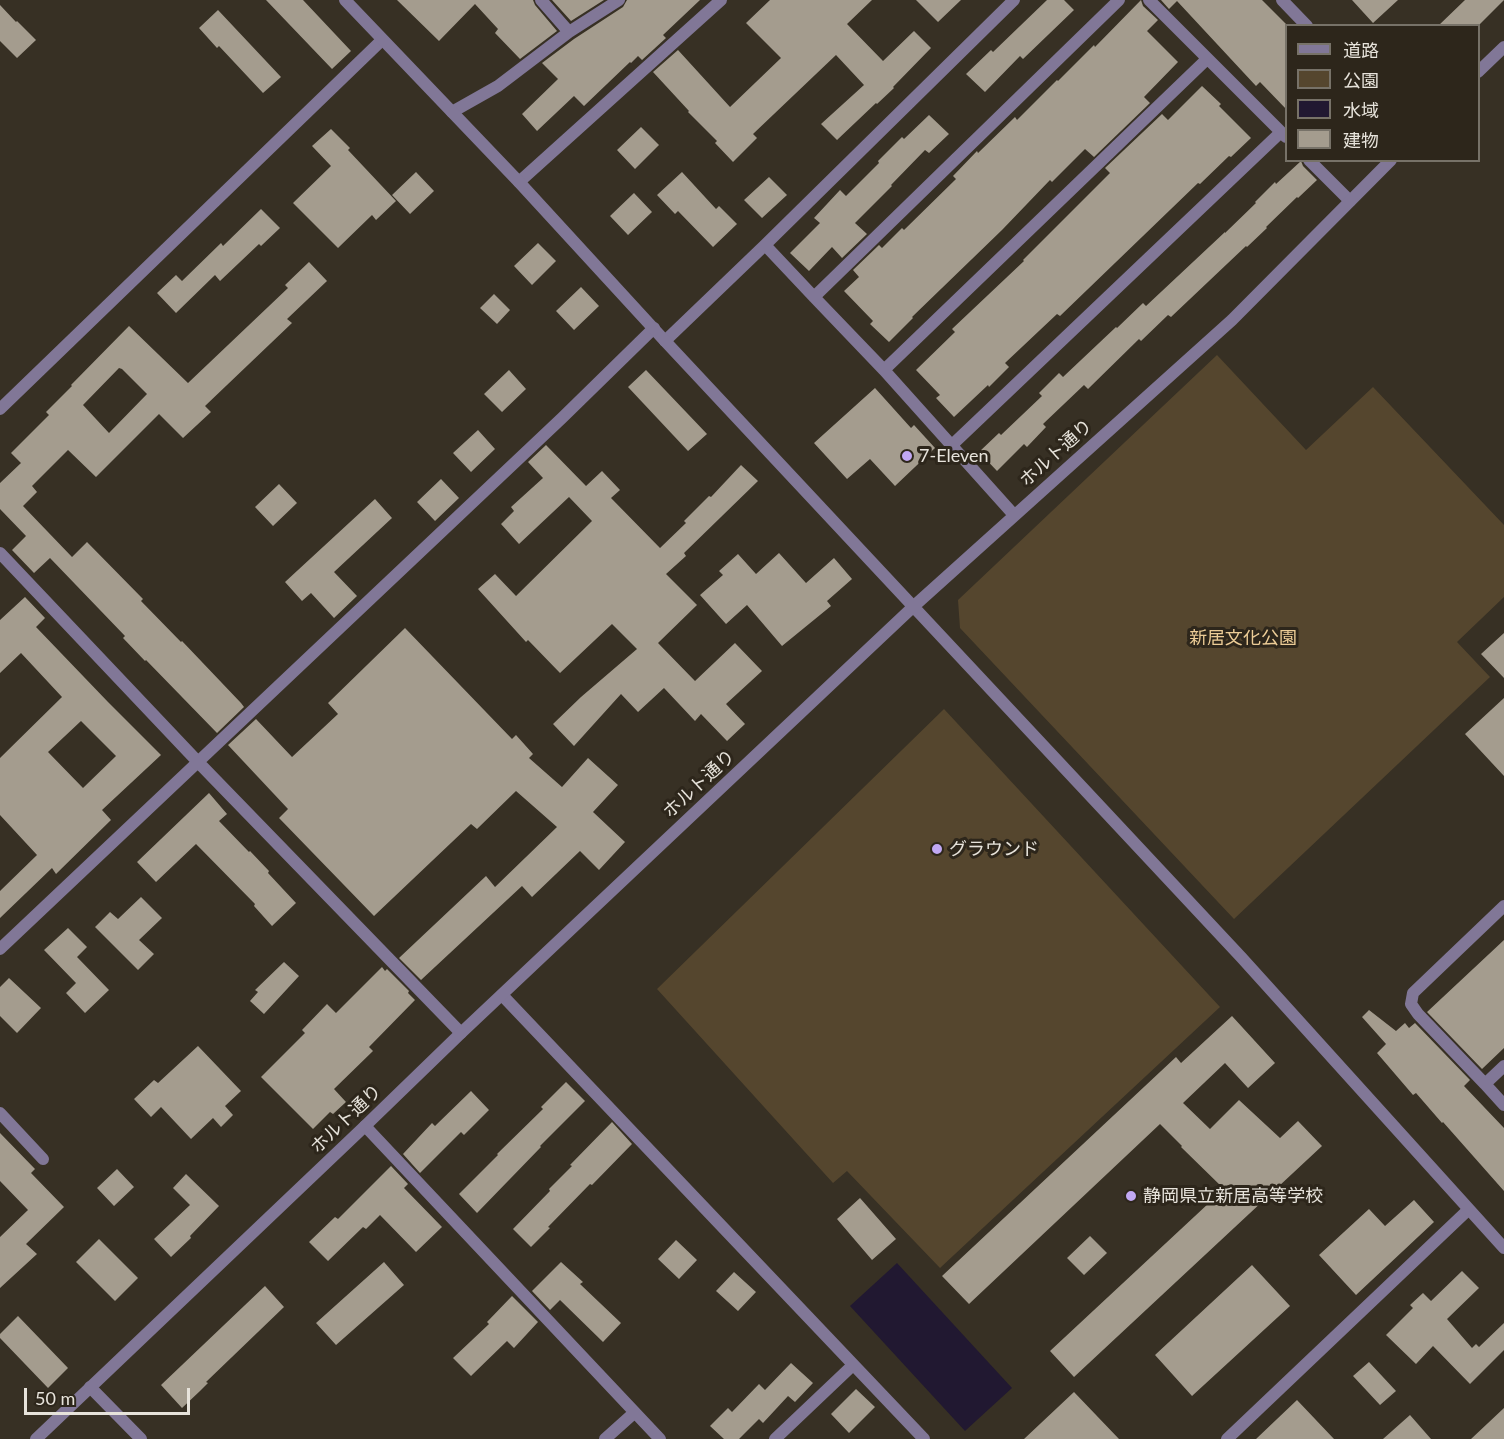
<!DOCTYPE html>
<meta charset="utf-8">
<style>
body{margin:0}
#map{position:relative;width:1504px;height:1439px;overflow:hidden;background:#373024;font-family:Lato,"Noto Sans JP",sans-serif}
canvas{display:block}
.legend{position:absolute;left:1285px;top:24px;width:195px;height:138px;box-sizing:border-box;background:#2d261b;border:2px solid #777268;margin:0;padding:8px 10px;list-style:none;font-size:18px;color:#e7e3db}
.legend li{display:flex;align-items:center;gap:12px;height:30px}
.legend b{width:30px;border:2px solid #777268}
.scale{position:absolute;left:24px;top:1388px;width:166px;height:27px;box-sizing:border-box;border:3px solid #e7e3db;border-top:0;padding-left:8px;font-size:18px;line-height:21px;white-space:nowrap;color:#e7e3db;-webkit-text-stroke:4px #2d261b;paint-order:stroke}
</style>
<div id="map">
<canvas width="1504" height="1439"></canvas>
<ul class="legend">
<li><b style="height:8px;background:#817797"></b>道路</li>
<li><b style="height:16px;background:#55462e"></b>公園</li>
<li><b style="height:16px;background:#211831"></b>水域</li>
<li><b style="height:16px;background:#a49c8e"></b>建物</li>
</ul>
<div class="scale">50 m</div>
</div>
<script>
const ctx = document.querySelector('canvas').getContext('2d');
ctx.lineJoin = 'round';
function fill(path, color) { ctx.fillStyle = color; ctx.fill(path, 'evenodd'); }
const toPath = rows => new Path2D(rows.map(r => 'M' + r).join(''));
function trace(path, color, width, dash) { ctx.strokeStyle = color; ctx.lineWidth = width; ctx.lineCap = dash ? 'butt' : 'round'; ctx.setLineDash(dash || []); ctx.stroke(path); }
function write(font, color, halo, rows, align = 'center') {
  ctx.font = font + ' Lato,"Noto Sans JP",sans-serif'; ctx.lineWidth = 6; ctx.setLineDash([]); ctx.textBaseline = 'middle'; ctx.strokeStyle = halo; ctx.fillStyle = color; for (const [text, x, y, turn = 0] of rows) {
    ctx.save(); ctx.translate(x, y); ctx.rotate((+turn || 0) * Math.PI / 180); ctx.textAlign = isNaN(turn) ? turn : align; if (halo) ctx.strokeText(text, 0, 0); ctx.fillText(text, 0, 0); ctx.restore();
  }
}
const green = toPath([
 [1217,355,1306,450,1373,387,1504,525,1504,597,1457,642,1490,677,1234,919,960,628,958,600],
 [944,709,1220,1007,940,1268,847,1171,833,1183,657,989]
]);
const water = toPath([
 [897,1263,1012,1388,965,1431,850,1306]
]);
const building = toPath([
 [266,0,303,0,351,51,332,69],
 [397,0,533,0,535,5,557,31,520,59,495,33,498,29,475,4,439,41],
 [552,0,604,0,571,21],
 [627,0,700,0,663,35,666,38,642,60,638,56,631,63,630,62,584,106,574,96,537,131,522,114,558,79,542,63,574,39,623,7],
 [770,0,872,0,847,24,883,61,914,31,931,48,893,87,894,88,877,104,876,103,837,140,821,124,864,85,836,55,753,134,757,138,733,162,715,143,717,141,688,112,689,111,653,72,678,50,730,107,781,58,746,23],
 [916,0,961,0,938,22],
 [1047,0,1064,0,1074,10,1023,59,1020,56,985,92,966,74,991,50,993,52],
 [1141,0,1143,6,1158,20,1147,31,1178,62,1144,97,1150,103,1094,157,1085,149,1052,182,1050,180,1002,230,912,317,913,318,889,342,870,324,873,321,844,291,859,277,853,270,879,245,882,248,902,228,904,230,956,179,953,176,977,151,978,153,1015,117,1017,120,1057,80,1058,81,1094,45,1095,47],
 [1161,0,1262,0,1287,25,1287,110,1260,82,1256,86,1177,1,1169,9],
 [1352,0,1398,0,1373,23],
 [1465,0,1504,0,1478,26,1438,26],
 [0,5,16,22,17,21,36,40,17,58,0,41],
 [218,10,281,77,263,93,219,46,217,48,199,28],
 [1202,86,1221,104,1219,106,1251,138,1231,157,1229,156,1200,184,1198,183,1060,316,1057,314,1005,363,1009,367,989,387,988,385,954,417,936,398,940,395,916,370,955,332,952,329,1024,261,1023,260,1110,173,1105,168,1162,114,1168,120],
 [929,115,949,134,929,153,925,150,891,185,892,186,855,223,867,234,842,258,832,247,809,271,790,253,820,223,814,218,840,190,846,196,879,163,878,161,902,137,904,139],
 [641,127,659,145,635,169,617,150],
 [331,129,350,148,348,150,396,201,376,220,372,215,338,248,293,203,331,166,312,146],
 [1301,161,1303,166,1317,180,1298,198,1297,197,1266,227,1267,228,1247,247,1246,246,1171,317,1168,315,1141,341,1139,339,1088,389,1084,385,1043,424,1046,427,1027,447,1024,444,997,471,979,452,999,433,1001,435,1042,396,1039,393,1059,373,1063,377,1116,327,1117,328,1143,303,1146,306,1225,232,1225,233,1256,203,1255,202,1275,182,1276,184],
 [416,172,434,191,410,214,392,195],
 [682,172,716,209,719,206,737,224,713,247,678,211,675,214,657,195],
 [769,177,787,195,762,218,744,200],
 [634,193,652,212,628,235,610,216],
 [261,209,280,228,261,246,259,244,220,281,215,275,176,313,157,293,176,275,182,281,221,243,223,246],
 [538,243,556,261,532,285,514,266],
 [309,262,327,281,287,319,292,323,205,406,211,412,183,438,159,414,96,477,68,450,32,486,37,492,23,506,72,557,87,542,143,599,141,601,181,642,182,641,241,703,244,707,217,733,146,660,145,661,123,638,125,636,50,558,34,573,12,550,26,536,0,509,0,483,21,463,11,453,49,415,46,412,72,386,71,385,129,326,188,383,288,288,285,285],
 [119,368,122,369,147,394,109,433,83,405],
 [581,287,599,306,574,330,556,311],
 [494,294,510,310,497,324,480,308],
 [509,370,526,389,502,412,484,394],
 [646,370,707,434,688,451,628,387],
 [875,388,911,428,914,425,935,448,895,486,870,459,847,479,814,443],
 [478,430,495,449,471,472,453,453],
 [546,445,586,486,602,471,620,490,611,498,660,548,686,523,684,521,709,496,711,497,741,465,758,481,684,553,686,556,666,574,697,605,658,643,695,681,735,643,762,671,726,704,745,724,727,741,701,714,695,721,664,688,638,712,621,694,574,746,553,724,581,697,637,649,612,624,560,673,528,640,526,642,478,589,495,574,516,596,592,521,569,497,519,544,501,524,514,511,511,507,543,478,528,462],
 [441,479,459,498,435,521,417,502],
 [279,484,297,503,273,526,255,507],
 [375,499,392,518,334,572,357,596,334,618,311,593,302,601,285,582],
 [779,553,806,583,834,558,852,579,827,601,831,606,782,646,747,605,726,624,700,595,723,575,719,571,738,554,756,574],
 [25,597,45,618,36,627,108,702,161,755,102,810,111,820,56,874,52,868,0,918,0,891,37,855,0,815,0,758,62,697,21,653,0,673,0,620],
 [81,721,116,756,83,788,48,752],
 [405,628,512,739,516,735,533,754,529,758,562,787,588,758,618,785,593,812,625,842,599,870,580,851,532,897,522,886,421,980,399,958,486,876,495,887,557,827,516,791,477,829,471,824,374,916,279,818,288,809,228,745,256,719,292,757,338,714,328,703],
 [1504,633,1504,678,1481,654],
 [1504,698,1504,776,1465,734],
 [209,793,227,814,219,821,249,852,250,851,269,871,268,873,296,903,272,926,254,906,255,904,196,844,156,882,137,862],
 [141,897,162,918,139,940,154,954,138,970,95,927,110,912,118,919],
 [68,928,87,947,77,957,109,990,85,1013,66,993,76,983,44,950],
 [1504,940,1504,1048,1482,1069,1427,1012],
 [284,962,299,976,264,1014,250,1001,258,992,255,990],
 [382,967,385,971,387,969,409,991,408,993,415,1000,369,1047,373,1051,334,1089,346,1102,333,1114,330,1112,313,1129,261,1077,305,1033,302,1030,327,1004,336,1013],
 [9,978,41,1008,17,1033,0,1016,0,987],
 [1369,1010,1396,1031,1405,1023,1409,1028,1415,1023,1470,1080,1464,1086,1504,1128,1504,1191,1443,1122,1442,1123,1416,1093,1413,1095,1377,1053,1386,1044,1362,1017],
 [1232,1016,1275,1063,1248,1088,1225,1063,1183,1103,1210,1129,1239,1100,1280,1138,1298,1121,1322,1146,1074,1377,1050,1351,1224,1189,1181,1147,1182,1146,1160,1124,969,1304,942,1276,1176,1057,1181,1063],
 [198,1046,241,1091,225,1106,233,1115,221,1127,213,1118,191,1139,161,1107,151,1117,134,1099,154,1080,158,1083],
 [566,1082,585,1101,540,1146,541,1147,477,1213,459,1194,498,1155,497,1154,543,1109,541,1107],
 [471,1091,489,1110,464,1135,461,1132,420,1173,403,1154,432,1123,435,1126],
 [612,1122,632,1144,592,1185,590,1184,548,1227,550,1228,531,1247,513,1229,550,1191,549,1189,572,1166,570,1165],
 [0,1133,35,1169,31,1173,64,1207,26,1244,37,1254,0,1288,0,1237,28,1210,0,1181],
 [391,1166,408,1184,404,1188,442,1227,416,1252,380,1215,366,1229,363,1227,328,1261,309,1242,335,1217,338,1219],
 [117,1169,134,1187,114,1206,97,1188],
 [186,1174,219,1206,190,1236,191,1238,171,1257,154,1239,190,1205,173,1188],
 [860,1198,896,1239,872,1260,837,1219],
 [1414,1200,1434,1222,1356,1295,1319,1255,1369,1209,1385,1226],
 [1090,1236,1107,1253,1084,1275,1067,1258],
 [99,1239,138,1278,115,1301,76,1262],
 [676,1240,697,1260,679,1279,658,1259],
 [384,1262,404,1285,336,1345,316,1323],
 [561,1262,583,1282,580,1284,621,1323,603,1342,560,1300,550,1310,532,1291],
 [1252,1265,1290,1306,1192,1396,1155,1355],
 [1462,1271,1479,1288,1447,1319,1472,1348,1476,1344,1479,1347,1504,1323,1504,1350,1470,1384,1433,1346,1416,1364,1386,1335,1413,1308,1410,1305,1423,1293,1431,1301],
 [734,1272,756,1292,738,1311,716,1291],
 [265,1286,284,1307,206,1382,208,1383,200,1391,182,1408,161,1385],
 [512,1296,538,1322,514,1348,507,1341,471,1376,453,1358,489,1324,487,1322],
 [18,1316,68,1368,48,1388,0,1338,0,1334],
 [1369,1362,1396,1391,1380,1405,1353,1376],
 [791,1363,813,1383,795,1402,788,1396,763,1423,759,1419,739,1439,724,1439,710,1426,728,1408,732,1412,759,1384,765,1390],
 [856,1389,875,1407,849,1433,831,1414],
 [1074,1392,1119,1439,1024,1439],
 [1297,1400,1334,1439,1256,1439],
 [1504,1408,1504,1439,1471,1439],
 [1410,1415,1431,1439,1383,1439]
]);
const minor = toPath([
 [541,0,569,32],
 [1149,0,1286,137],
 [1282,0,1307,26],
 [452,112,498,86,569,32,619,0],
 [1309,160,1350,201],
 [519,182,721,0],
 [765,245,814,297,884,370,1014,515],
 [814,297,1119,0],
 [665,341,765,245,1014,0],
 [884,370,1207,59],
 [0,409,382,40],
 [952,445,1281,132],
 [0,553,198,762,461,1033],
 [0,949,562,418,654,328],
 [502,995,924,1439],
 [1504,1066,1485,1084,1504,1105],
 [1485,1084,1418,1014,1411,1004,1413,993,1504,906],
 [0,1113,43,1159],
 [365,1126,660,1439],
 [90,1387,141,1439],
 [605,1439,634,1413],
 [775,1439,853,1365],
 [1227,1439,1468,1210]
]);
const tertiary = toPath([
 [345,0,519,182,665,341,1241,957,1504,1248],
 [1478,72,1504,47],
 [36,1439,365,1126,461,1033,914,606,1232,320,1391,160]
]);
const markers = [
 [907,456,6,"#c1a8f3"],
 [937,849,6,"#c1a8f3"],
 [1131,1196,6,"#c1a8f3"]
];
const streetNames = [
 ["ホルト通り",1056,453,-42],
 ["ホルト通り",699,784,-43],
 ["ホルト通り",346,1119,-44]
];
const poiNames = [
 ["7-Eleven",919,456],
 ["グラウンド",949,849],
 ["静岡県立新居高等学校",1143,1196]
];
const parkNames = [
 ["新居文化公園",1243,638]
];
fill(green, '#55462e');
fill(water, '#211831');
fill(building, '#a49c8e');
trace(minor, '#817797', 12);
trace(tertiary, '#817797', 12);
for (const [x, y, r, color] of markers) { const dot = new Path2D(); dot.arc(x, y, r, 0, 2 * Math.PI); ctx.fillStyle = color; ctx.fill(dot); trace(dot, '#2d261b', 2); }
write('18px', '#e7e3db', '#2d261b', streetNames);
write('18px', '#e7e3db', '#2d261b', poiNames, 'left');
write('18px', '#eccc96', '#2d261b', parkNames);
</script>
